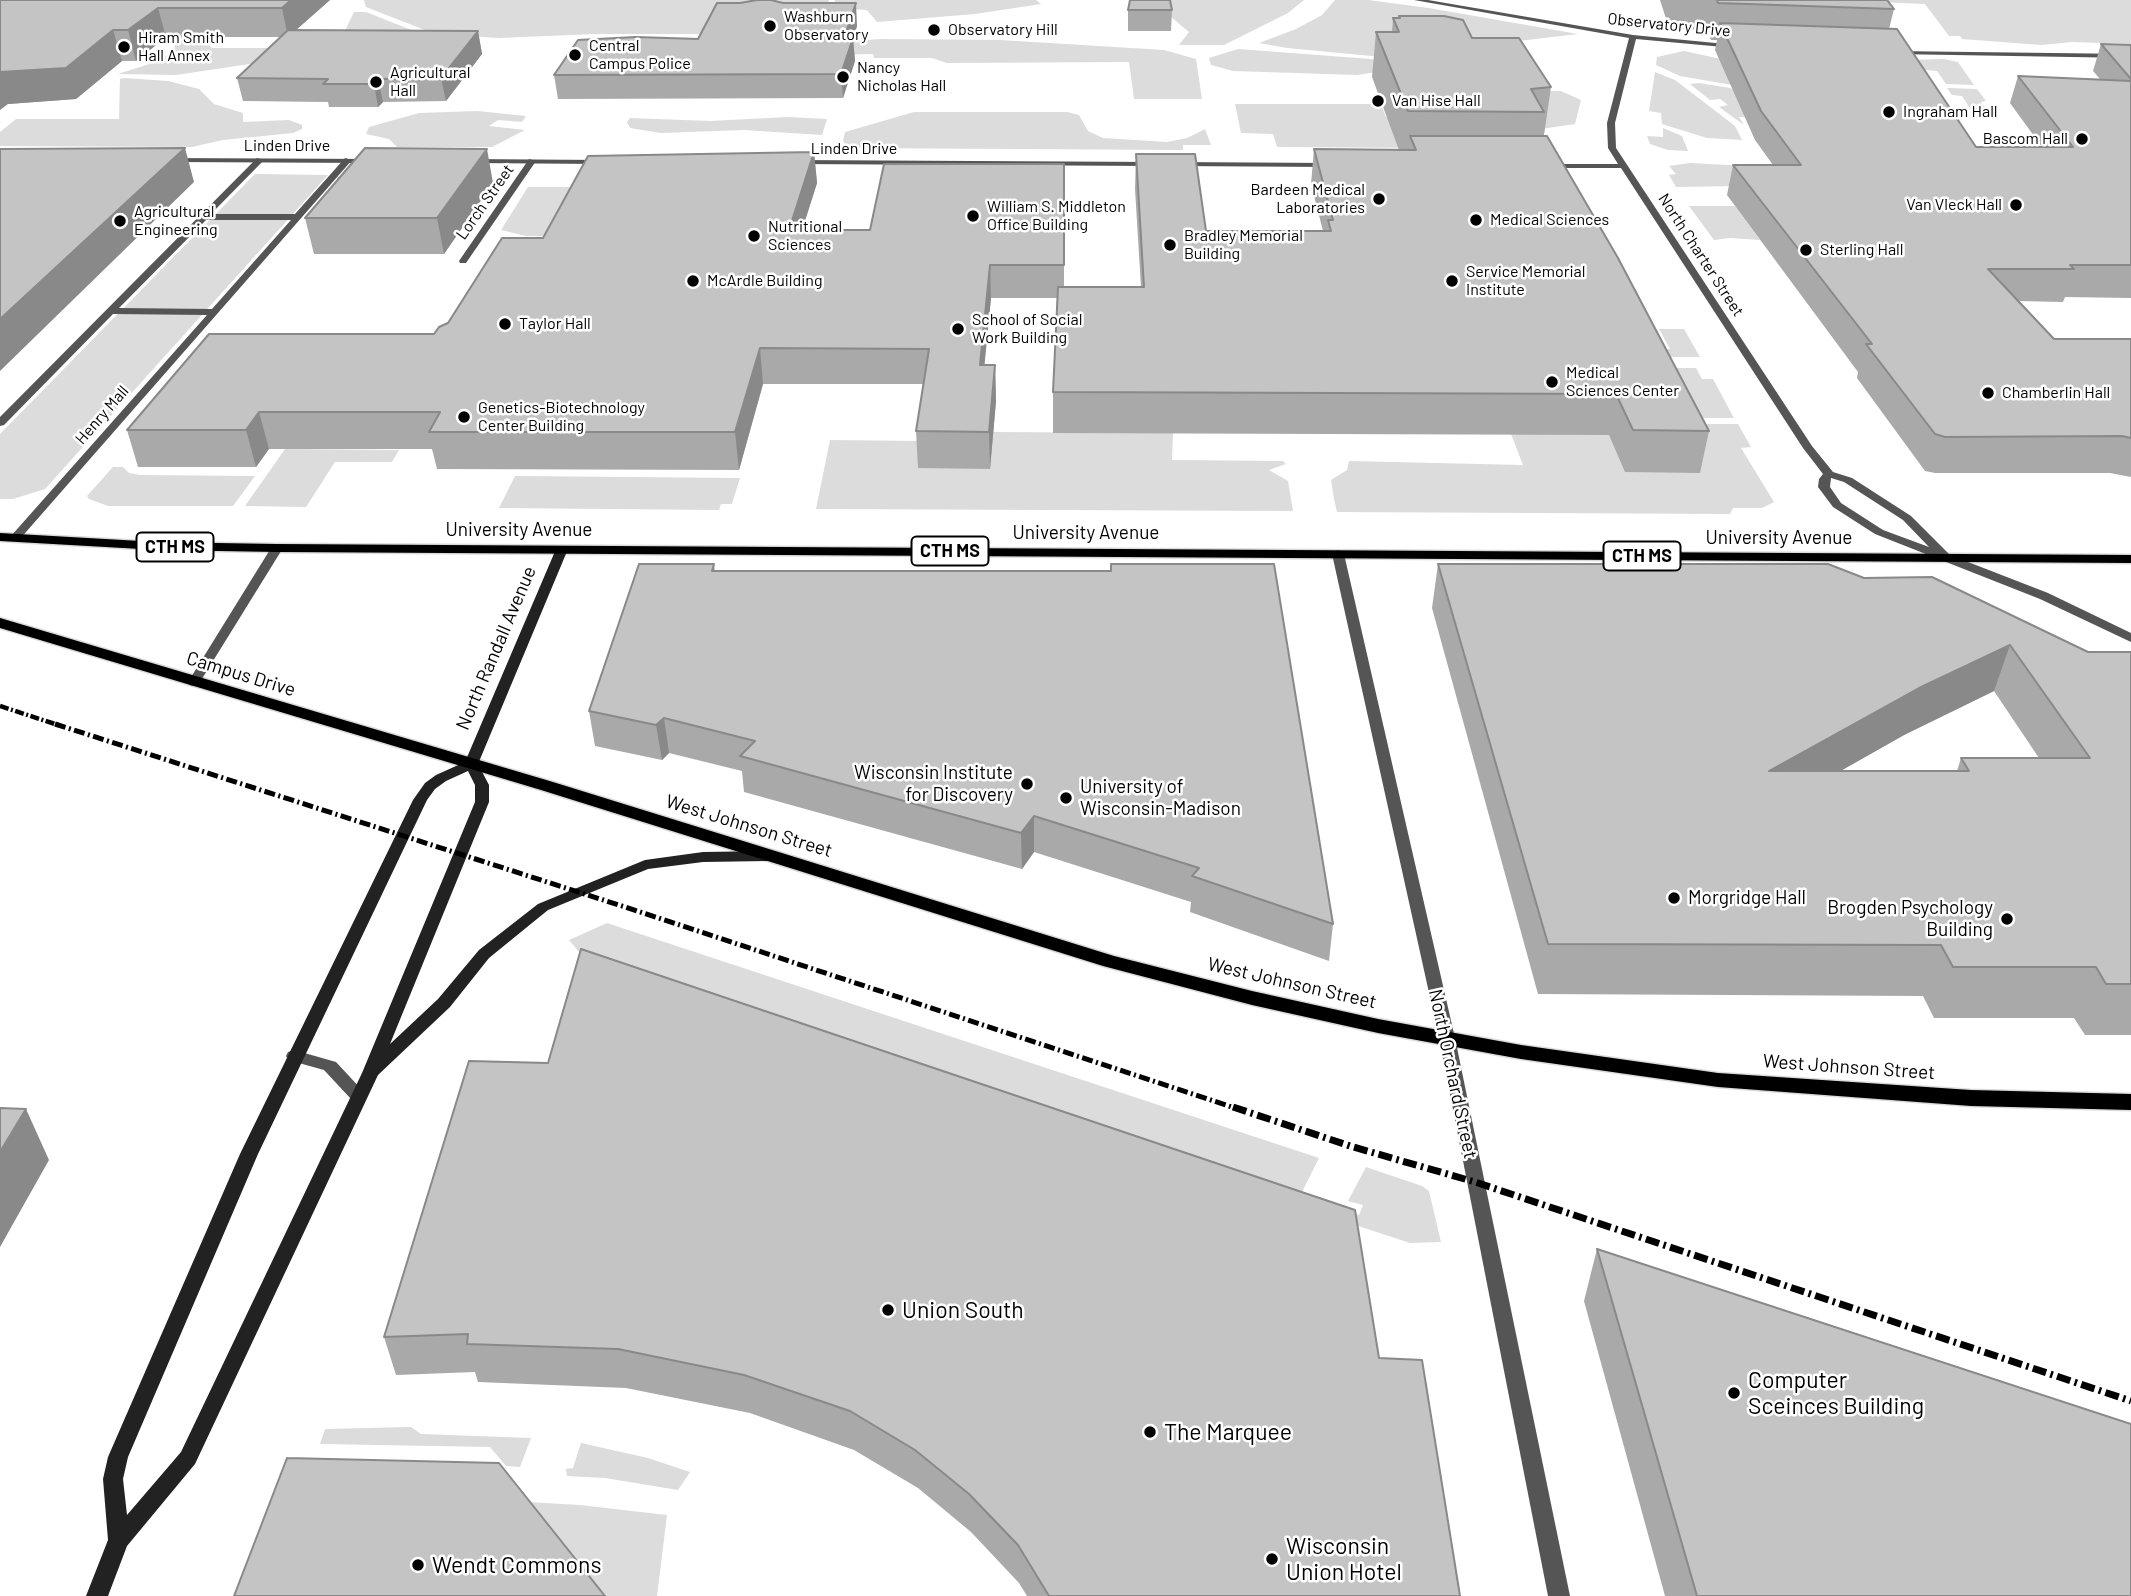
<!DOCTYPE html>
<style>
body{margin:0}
canvas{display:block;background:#fff}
</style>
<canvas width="2131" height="1596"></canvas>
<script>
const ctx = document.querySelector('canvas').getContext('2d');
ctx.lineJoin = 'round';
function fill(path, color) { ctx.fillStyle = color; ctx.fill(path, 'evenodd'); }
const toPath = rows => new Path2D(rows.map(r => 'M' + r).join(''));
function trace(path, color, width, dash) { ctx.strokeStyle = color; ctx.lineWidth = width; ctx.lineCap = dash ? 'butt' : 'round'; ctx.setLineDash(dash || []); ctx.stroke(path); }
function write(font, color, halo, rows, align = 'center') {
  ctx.font = font + ' Barlow,sans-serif'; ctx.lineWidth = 5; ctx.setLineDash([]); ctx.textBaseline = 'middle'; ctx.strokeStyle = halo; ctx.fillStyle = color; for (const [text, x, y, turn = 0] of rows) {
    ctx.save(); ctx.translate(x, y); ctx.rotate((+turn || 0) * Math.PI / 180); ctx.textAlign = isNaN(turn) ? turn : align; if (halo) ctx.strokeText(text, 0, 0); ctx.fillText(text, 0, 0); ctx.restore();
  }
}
const green = toPath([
 [364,0,829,0,826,10,713,34,595,34,499,38,435,34,366,7],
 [835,0,1036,0,1041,4,975,14,877,22,867,10,832,8],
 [1157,0,1304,0,1288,13,1224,45,1179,45,1189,32,1153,2],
 [1335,0,1368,0,1429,8,1578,34,1382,57,1287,48,1259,43,1296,29,1322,15],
 [1828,0,2131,0,2131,44,2072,42,2041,45,1962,39,1960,36,1949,36,1925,4],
 [354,12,366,12,429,37,341,39],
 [176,33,198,35,212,48,326,48,263,62,176,75,118,74,162,60,175,47],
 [881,39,1000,40,1164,50,1196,59,1202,99,1134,99,1129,62,947,63,932,58,874,58,873,54,745,57,834,42],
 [1238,49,1371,59,1381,62,1376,72,1357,75,1233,71,1211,65,1209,58],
 [1684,51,1721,59,1744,87,1680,76,1656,65,1657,57],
 [1944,59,1958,62,1974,85,1946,84,1937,71,1912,69,1906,60],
 [1655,72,1675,80,1735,126,1742,140,1707,138,1662,124,1661,113,1649,111],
 [125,78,168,81,199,89,214,104,243,113,243,122,289,120,302,125,302,129,293,133,223,140,192,147,0,146,0,132,16,119,119,119,120,79],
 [1699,83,1730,88,1779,113,1784,119,1739,117,1744,125,1719,107,1728,105,1720,99,1710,100,1690,84],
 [1947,88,1977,89,1986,101,1981,102,1988,112,1972,111,1962,96,1952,95],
 [1545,91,1561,91,1581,100,1575,124,1541,129],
 [1235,104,1381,104,1386,117,1394,117,1432,148,1277,147,1273,134,1241,133],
 [477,111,526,116,522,122,498,120,489,126,525,130,492,147,397,147,389,139,366,134,369,127,419,113],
 [914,112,1067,112,1079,115,1088,131,1103,138,1167,142,1187,138,1205,129,1211,145,1183,145,1183,150,849,148,843,141,845,132],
 [788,117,827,119,822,135,744,130,661,133,630,128,627,122,630,118,710,121],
 [1663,128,1682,136,1688,151,1668,150,1650,144,1647,136,1663,137],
 [1690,163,1842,171,1737,186,1676,187,1669,175,1676,174,1669,166],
 [255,174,328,175,45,489,13,499,0,499,0,434],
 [528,187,590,187,555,236,526,236,501,230],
 [1689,206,1735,206,1760,240,1730,238,1714,240],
 [1659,329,1684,329,1700,357,1651,357,1643,350,1670,349],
 [1658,368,1696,368,1702,379,1713,379,1734,418,1699,418],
 [1675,424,1738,424,1751,447,1741,448,1774,502,1762,508,1733,508,1730,514,1337,512,1334,499,1331,480,1347,470,1349,461,1523,465,1511,434],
 [993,432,1173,433,1172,460,1283,461,1286,464,1269,470,1288,481,1293,511,816,509,830,440,922,441],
 [285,449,399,450,392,462,335,462,306,507,245,506],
 [113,467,123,467,129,473,140,475,255,476,233,506,108,506,89,499,87,496],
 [515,476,740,478,732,504,721,504,719,510,499,508],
 [607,923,1319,1158,1296,1204,592,967,569,940],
 [1366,1167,1422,1186,1429,1191,1441,1242,1410,1243,1340,1220,1345,1211,1359,1215,1363,1205,1348,1201],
 [411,1427,421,1434,531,1438,520,1467,506,1466,490,1447,320,1444,325,1429],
 [581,1443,648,1458,690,1472,678,1490,605,1478,567,1476,566,1469,573,1468],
 [510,1501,580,1505,667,1515,657,1596,585,1596]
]);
const pedestrian = toPath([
 [1447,1032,1453,1034,1455,1038,1570,1596,1548,1596,1439,1038,1441,1034,1447,1032]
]);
const minor = toPath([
 [257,158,264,160,211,214,295,214,345,158,352,160,19,540,11,540,11,536,207,315,113,314,4,425,0,426,0,417,257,158],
 [206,220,291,220,212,309,119,308,206,220],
 [529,159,536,161,466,263,460,263,459,261,529,159],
 [277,545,283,548,200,682,194,686,189,685,188,682,271,548,277,545],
 [1338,550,1344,554,1455,1038,1453,1042,1447,1044,1441,1042,1439,1038,1332,554,1338,550],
 [294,1050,336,1062,363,1091,365,1095,363,1099,357,1101,351,1099,324,1070,288,1060,286,1056,288,1052,294,1050]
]);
const tertiary = toPath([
 [1414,0,1428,0,1633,35,1736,45,1734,48,1636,39,1615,123,1616,148,1812,446,1833,472,1852,478,1911,516,1950,555,2048,593,2131,633,2131,642,2040,599,1875,534,1833,507,1818,487,1819,479,1823,474,1803,448,1621,168,1542,168,1541,166,1545,164,1618,164,1608,148,1607,123,1629,38,1414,0],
 [1831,478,1844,482,1903,520,1929,547,1883,530,1841,503,1830,487,1831,478],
 [1892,51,2131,54,2131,58,1894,54,1892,51],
 [167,158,373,159,377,161,373,163,170,162,167,162,167,158],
 [467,159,601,160,605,162,601,164,470,163,466,161,467,159],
 [793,160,1154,162,1158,164,1154,166,796,164,793,164,793,160],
 [1174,162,1329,163,1333,165,1329,167,1177,166,1173,164,1174,162]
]);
const secondary = toPath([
 [562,546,568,549,478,764,489,785,489,802,390,1044,438,999,479,950,538,904,645,860,703,852,768,851,775,856,768,861,703,862,648,869,548,910,489,958,450,1007,378,1075,195,1464,127,1546,108,1596,86,1596,108,1540,103,1479,108,1457,240,1154,413,800,425,783,436,775,465,762,556,549,562,546],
 [468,771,475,785,475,802,362,1073,181,1452,127,1515,123,1479,128,1457,258,1154,427,800,435,789,446,781,468,771]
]);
const primary = toPath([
 [0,533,158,542,277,544,2131,555,2131,563,277,552,158,550,0,541,0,533],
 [0,618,553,782,1114,956,1252,991,1378,1019,1521,1045,1718,1073,1971,1090,2131,1094,2131,1110,1971,1106,1718,1087,1521,1059,1378,1033,1252,1005,1103,966,541,790,0,628,0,618]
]);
const railFar2 = toPath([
 [0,706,61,726]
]);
const railFar1 = toPath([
 [55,724,625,907,1238,1109]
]);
const rail = toPath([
 [1233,1107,1350,1146,1475,1182,2131,1401]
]);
const wall = toPath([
 [0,0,330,0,296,30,478,31,482,54,446,101,383,102,378,107,329,107,328,102,243,101,237,78,280,37,166,37,136,61,122,61,76,99,8,104],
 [1660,0,1887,0,1894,9,1889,29,1976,147,2042,147,2010,103,2018,76,2100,79,2093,71,2101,44,2131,45,2131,298,2065,297,2063,302,2019,301,2054,339,2131,339,2131,477,2110,473,1935,473,1925,471,1857,378,1858,372,1727,195,1733,165,1773,165,1755,140,1715,50,1717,40,1711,40,1707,30,1669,28],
 [783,3,857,26,853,39,855,61,843,98,558,99,554,75,698,39],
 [1128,10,1172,10,1171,31,1128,31],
 [1399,16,1472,38,1551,87,1544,135,1541,136,1709,431,1700,473,1625,472,1609,435,1053,433,1053,392,1057,298,991,298,984,365,995,365,996,401,990,469,918,468,916,431,924,384,763,384,739,470,437,469,432,449,269,449,256,467,138,467,127,430,434,334,543,238,814,152,817,183,802,230,870,230,1064,164,1064,287,1141,287,1135,189,1136,154,1206,231,1323,231,1311,184,1314,149,1399,150,1372,77,1376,32,1392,32,1393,18,1399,18],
 [493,183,444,254,314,254,305,218],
 [714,564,715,571,1333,924,1329,961,1190,912,1191,902,1034,852,1022,869,744,792,742,771,669,753,662,760,595,746,589,711],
 [1438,564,1864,578,2088,652,2131,652,2131,1035,2085,1035,2074,1018,1934,1018,1923,996,1538,994,1432,608],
 [1994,691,2039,758,1961,758,1957,771,1840,771,1904,735],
 [469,1061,1379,1358,1460,1596,1027,1596,1019,1583,971,1532,918,1488,854,1450,750,1413,626,1388,478,1382,475,1372,396,1375,384,1337],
 [1597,1249,2131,1596,1665,1596,1584,1301]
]);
const shadedWall = toPath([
 [291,0,330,0,288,37,282,8],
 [856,3,857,26,853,39,855,61,843,98,841,74,844,38],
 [158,8,166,37,136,61,128,30],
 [113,30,122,61,76,99,8,104,0,110,0,72],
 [478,31,482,54,446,101,441,78],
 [378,79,383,102,378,107,374,84],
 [185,148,194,182,0,371,0,319],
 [487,149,493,183,444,254,437,218],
 [814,152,817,183,792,262,789,230],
 [990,265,991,298,981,401,980,365],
 [760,348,763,384,739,470,735,432],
 [995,365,996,401,990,469,989,432],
 [259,412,269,449,256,467,246,430],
 [2010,645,1994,691,1904,735,1756,819,1769,771,1919,688],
 [664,718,669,753,662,760,656,725],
 [1034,816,1034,852,1022,869,1021,833],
 [26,1109,49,1160,0,1247,0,1152]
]);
const building = toPath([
 [0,0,291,0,282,8,158,8,128,30,113,30,66,68,0,72,0,0],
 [757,0,771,0,783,3,856,3,844,38,853,38,841,74,554,75,578,40,636,37,698,39,717,3,740,3,757,0],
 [1130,0,1170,0,1172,10,1128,10,1130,0],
 [1717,0,1887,0,1894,9,1718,3,1717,0],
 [1399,16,1444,16,1463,20,1472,38,1519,38,1551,87,1531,89,1544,112,1408,111,1376,32,1399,32,1393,18,1400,18,1399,16],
 [1720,23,1897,29,1976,147,2073,147,2018,76,2131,81,2131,265,2070,265,2074,269,1988,269,2054,339,2131,339,2131,438,2122,436,1945,437,1935,434,1866,344,1872,344,1733,165,1801,165,1761,111,1720,23],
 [288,30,478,31,441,78,378,79,374,84,323,84,328,79,237,78,288,30],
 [2101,44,2131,45,2131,79,2101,44],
 [1410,136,1547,136,1618,258,1709,431,1633,430,1616,394,1053,392,1058,287,1144,287,1136,154,1195,154,1206,231,1331,231,1328,220,1333,220,1314,149,1416,150,1410,136],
 [185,148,0,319,0,149,185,148],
 [365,148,487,149,437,218,305,218,365,148],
 [814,152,789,230,870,230,884,164,1064,164,1064,265,990,265,980,365,995,365,989,432,916,431,929,349,760,348,735,432,429,432,440,412,259,412,246,430,127,430,209,334,434,334,439,327,448,323,502,238,543,238,588,156,814,152],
 [639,564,714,564,712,571,1111,571,1111,564,1274,564,1333,924,1192,876,1199,868,1034,816,1021,833,740,756,755,741,664,718,656,725,589,711,639,564],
 [1438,564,1828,564,1864,578,1932,577,2088,652,2131,652,2131,984,2106,984,2096,967,1953,967,1941,945,1548,944,1438,564],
 [2010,645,2090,758,1961,758,1969,771,1769,771,1919,688,2010,645],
 [581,949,1355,1210,1379,1358,1422,1360,1460,1596,1049,1596,1018,1545,969,1494,915,1450,850,1411,744,1375,618,1349,467,1344,468,1334,384,1337,469,1061,548,1063,581,949],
 [0,1108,26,1109,0,1152,0,1108],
 [1597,1249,2131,1424,2131,1596,1697,1596,1597,1249],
 [287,1458,499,1463,605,1596,234,1596,287,1458]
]);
const markers = [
 [770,26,7,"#000"],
 [934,30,7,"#000"],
 [124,47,7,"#000"],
 [575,55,7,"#000"],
 [843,77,7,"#000"],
 [376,82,7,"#000"],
 [1378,101,7,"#000"],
 [1889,112,7,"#000"],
 [2082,139,7,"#000"],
 [1379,199,7,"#000"],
 [2016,205,7,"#000"],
 [973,216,7,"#000"],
 [1476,220,7,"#000"],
 [120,221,7,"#000"],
 [754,236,7,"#000"],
 [1170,245,7,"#000"],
 [1806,250,7,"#000"],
 [693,281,7,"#000"],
 [1452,281,7,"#000"],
 [505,324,7,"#000"],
 [958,329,7,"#000"],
 [1552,382,7,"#000"],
 [1988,393,7,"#000"],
 [464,417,7,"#000"],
 [1027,784,7,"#000"],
 [1066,798,7,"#000"],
 [1674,898,7,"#000"],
 [2007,919,7,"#000"],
 [888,1310,7,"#000"],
 [1734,1393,7,"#000"],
 [1150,1432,7,"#000"],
 [1272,1559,7,"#000"],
 [418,1565,7,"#000"]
];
const farPoinames = [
 ["Washburn",784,17],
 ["Observatory",784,35],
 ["Observatory Hill",948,30],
 ["Hiram Smith",138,38],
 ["Hall Annex",138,56],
 ["Central",589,46],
 ["Campus Police",589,64],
 ["Nancy",857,68],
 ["Nicholas Hall",857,86],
 ["Agricultural",390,73],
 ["Hall",390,91],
 ["Van Hise Hall",1392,101],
 ["Ingraham Hall",1903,112],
 ["Bascom Hall",2068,139,"right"],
 ["Bardeen Medical",1365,190,"right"],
 ["Laboratories",1365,208,"right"],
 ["Van Vleck Hall",2002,205,"right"],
 ["William S. Middleton",987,207],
 ["Office Building",987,225],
 ["Agricultural",134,212],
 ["Engineering",134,230],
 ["Medical Sciences",1490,220],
 ["Nutritional",768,227],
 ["Sciences",768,245],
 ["Bradley Memorial",1184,236],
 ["Building",1184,254],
 ["Sterling Hall",1820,250],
 ["Service Memorial",1466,272],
 ["Institute",1466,290],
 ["McArdle Building",707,281],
 ["School of Social",972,320],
 ["Work Building",972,338],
 ["Taylor Hall",519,324],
 ["Medical",1566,373],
 ["Sciences Center",1566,391],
 ["Chamberlin Hall",2002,393],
 ["Genetics-Biotechnology",478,408],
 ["Center Building",478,426]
];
const farStreetnames = [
 ["Observatory Drive",1669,25,6],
 ["Linden Drive",287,146],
 ["Linden Drive",854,149],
 ["Lorch Street",485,202,-55],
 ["North Charter Street",1701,255,57],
 ["Henry Mall",102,415,-49]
];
const shields = [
 [175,547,77],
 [950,551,77],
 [1642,556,77]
];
const shieldNames = [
 ["CTH MS",175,547],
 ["CTH MS",950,551],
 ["CTH MS",1642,556]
];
const streetNames = [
 ["University Avenue",519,530],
 ["University Avenue",1086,533],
 ["University Avenue",1779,538],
 ["North Randall Avenue",496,648,-67],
 ["Campus Drive",241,674,17],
 ["West Johnson Street",749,826,17],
 ["West Johnson Street",1292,983,13],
 ["West Johnson Street",1849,1067,4],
 ["North Orchard Street",1453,1074,78]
];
const poiNames = [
 ["Wisconsin Institute",1013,773],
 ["for Discovery",1013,795],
 ["University of",1080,787,"left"],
 ["Wisconsin-Madison",1080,809,"left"],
 ["Morgridge Hall",1688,898,"left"],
 ["Brogden Psychology",1993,908],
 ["Building",1993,930]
];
const nearPoinames = [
 ["Union South",902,1310],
 ["Computer",1748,1380],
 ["Sceinces Building",1748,1406],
 ["The Marquee",1164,1432],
 ["Wisconsin",1286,1546],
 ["Union Hotel",1286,1572],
 ["Wendt Commons",432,1565]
];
fill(green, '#dcdcdc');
trace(primary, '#dbdbdb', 3);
fill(pedestrian, '#555');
fill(minor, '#555');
fill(tertiary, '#555');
fill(secondary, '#222');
fill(primary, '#000');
trace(railFar2, '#000', 4.5, [9, 2.5, 2, 2.5]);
trace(railFar1, '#000', 5, [11, 3.5, 2, 3.5]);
trace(rail, '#000', 7, [14, 4.5, 2.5, 4.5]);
fill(wall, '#a9a9a9');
fill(shadedWall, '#898989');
fill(building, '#c4c4c4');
trace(building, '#898989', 2);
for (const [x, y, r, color] of markers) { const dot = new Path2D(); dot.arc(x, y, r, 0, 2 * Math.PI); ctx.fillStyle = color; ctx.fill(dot); trace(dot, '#fff', 2.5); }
write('16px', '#000', '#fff', farPoinames, 'left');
write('16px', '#000', '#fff', farStreetnames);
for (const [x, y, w] of shields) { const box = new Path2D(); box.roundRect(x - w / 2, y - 14.5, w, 29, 5); ctx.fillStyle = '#fff'; ctx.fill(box); trace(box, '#000', 2); }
write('bold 18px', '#000', null, shieldNames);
write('19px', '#000', '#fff', streetNames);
write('19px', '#000', '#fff', poiNames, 'right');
write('23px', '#000', '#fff', nearPoinames, 'left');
</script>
